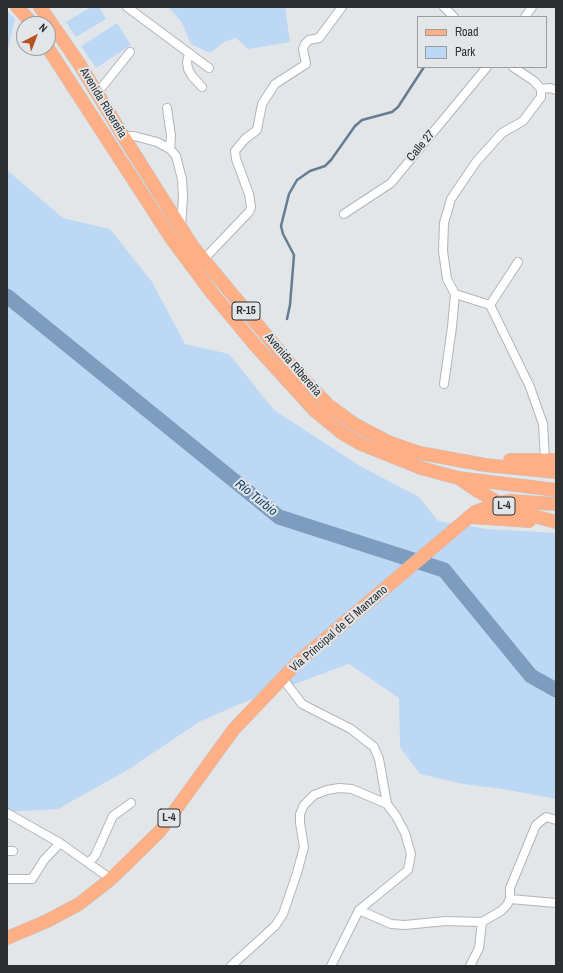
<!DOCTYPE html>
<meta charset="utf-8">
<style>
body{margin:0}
#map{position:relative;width:563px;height:973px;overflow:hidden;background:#e3e6e9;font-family:"Archivo Narrow",sans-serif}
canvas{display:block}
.frame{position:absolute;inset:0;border:8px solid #2d2e2f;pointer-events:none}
.legend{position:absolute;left:417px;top:16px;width:130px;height:52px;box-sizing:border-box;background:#e3e6e9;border:1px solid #9a9c9f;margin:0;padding:5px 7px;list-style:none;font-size:12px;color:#2d2e2f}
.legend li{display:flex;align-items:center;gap:8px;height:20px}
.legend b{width:20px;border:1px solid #9a9c9f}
.north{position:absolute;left:16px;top:16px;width:40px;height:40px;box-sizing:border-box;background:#e3e6e9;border:1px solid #9a9c9f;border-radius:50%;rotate:42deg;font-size:11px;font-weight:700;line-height:16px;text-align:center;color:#2d2e2f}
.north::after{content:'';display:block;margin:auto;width:14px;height:18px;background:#b6521f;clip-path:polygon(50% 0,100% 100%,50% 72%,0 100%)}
</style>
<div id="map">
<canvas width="563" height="973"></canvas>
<div class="frame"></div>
<ul class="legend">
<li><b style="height:5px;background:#feaf86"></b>Road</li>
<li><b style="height:11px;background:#bcd8f5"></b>Park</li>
</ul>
<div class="north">N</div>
</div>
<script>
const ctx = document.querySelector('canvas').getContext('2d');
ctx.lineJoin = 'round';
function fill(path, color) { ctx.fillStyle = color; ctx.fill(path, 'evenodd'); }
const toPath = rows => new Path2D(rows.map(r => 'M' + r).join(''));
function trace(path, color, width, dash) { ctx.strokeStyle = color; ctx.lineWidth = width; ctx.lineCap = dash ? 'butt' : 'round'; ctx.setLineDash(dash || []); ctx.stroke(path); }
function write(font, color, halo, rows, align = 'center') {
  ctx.font = font + ' "Archivo Narrow",sans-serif'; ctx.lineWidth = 4; ctx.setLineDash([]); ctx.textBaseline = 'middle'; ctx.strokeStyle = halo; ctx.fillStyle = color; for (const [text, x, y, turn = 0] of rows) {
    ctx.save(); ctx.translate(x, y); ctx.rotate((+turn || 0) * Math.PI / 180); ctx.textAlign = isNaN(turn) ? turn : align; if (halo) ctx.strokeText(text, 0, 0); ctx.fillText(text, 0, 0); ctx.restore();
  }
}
const green = toPath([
 [91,7,99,7,106,19,76,37,66,22],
 [168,7,285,7,290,42,248,49,236,38,224,42,210,53,191,44,181,21],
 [7,11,15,19,7,53],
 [117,23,131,45,96,68,81,46],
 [7,170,63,218,110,229,152,282,185,344,229,354,274,410,360,466,419,497,438,521,487,529,556,533,556,564,555,564,556,799,503,789,463,784,420,774,400,747,399,698,349,664,240,704,199,722,129,769,58,809,7,812]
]);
const stream = toPath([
 [287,319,290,305,294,255,283,234,281,226,289,194,297,180,310,171,325,166,331,160,355,126,362,120,392,112,398,107,424,67]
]);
const river = toPath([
 [7,296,279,517,444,570,531,676,556,690]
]);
const street = toPath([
 [127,7,209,68],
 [444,7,454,17],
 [525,17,532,7],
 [189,53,187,62,188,69,192,76,202,87],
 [513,67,534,81,541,89,541,97,523,121,502,133,476,162,451,199,444,223,443,251,447,279,455,294,490,305,530,387,543,424,545,460],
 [541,89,550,88,556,90],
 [98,92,130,52],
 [167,108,171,136,170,149],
 [123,136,134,136,157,142,170,149,176,156,182,179,183,197,181,227],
 [344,214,391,183,487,67],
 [204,259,249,212,251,207,249,194,236,159,235,151,245,139,257,130,262,104,275,84,306,64,303,49,305,44,309,40,319,38,342,7],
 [490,305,518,262],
 [444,384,452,327,455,294],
 [283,679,302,704,351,729,374,747,379,759,387,804,396,816,405,833,411,854,408,870,359,910,331,966],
 [7,813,60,843,111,879],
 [7,851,13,851],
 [88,863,95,856,113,816,131,803],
 [7,879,32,879,44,860,60,843],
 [510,899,556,903],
 [359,910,391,924,405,925,446,921,482,922,501,911,507,905,510,899,510,888,536,825,546,817,556,820],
 [231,966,275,926,283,914,297,873,304,847,300,823,300,814,304,805,314,795,327,790,339,788,352,789,387,804],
 [470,966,479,948,482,922]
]);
const primary = toPath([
 [17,7,33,24],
 [40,7,80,65,123,136,193,247,295,370,328,405,354,424,388,442,420,453,485,465,556,472],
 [48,48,171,238,212,293,255,345,314,410,342,433,361,444,421,468,458,478,556,490],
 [510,460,556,460],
 [460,479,476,490,512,510,556,522],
 [471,517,529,521],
 [7,938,47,921,79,904,111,879,160,831,234,729,299,661,475,512,499,503,510,501,556,504]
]);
const shields = [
 [246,311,28],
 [504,506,22],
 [169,818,22]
];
const shieldNames = [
 ["R-15",246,311],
 ["L-4",504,506],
 ["L-4",169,818]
];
const streetNames = [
 ["Avenida Ribereña",103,103,59],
 ["Calle 27",421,146,-50],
 ["Avenida Ribereña",293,365,49],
 ["Vía Principal de El Manzano",339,629,-41]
];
const waterNames = [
 ["Río Turbio",256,498,39]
];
fill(green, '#bcd8f5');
trace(stream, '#667c93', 2.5);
trace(river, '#7e9dbe', 15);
trace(street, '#b2b5b8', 10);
trace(primary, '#c4c4c5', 14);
trace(street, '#fff', 8);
trace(primary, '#feaf86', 13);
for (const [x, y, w] of shields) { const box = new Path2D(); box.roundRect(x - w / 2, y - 9, w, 18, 3); ctx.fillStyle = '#e3e6e9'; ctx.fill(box); trace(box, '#2d2e2f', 1); }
write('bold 11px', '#2d2e2f', null, shieldNames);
write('12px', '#2d2e2f', '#e3e6e9', streetNames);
write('italic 13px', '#13426e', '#e3e6e9', waterNames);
</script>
